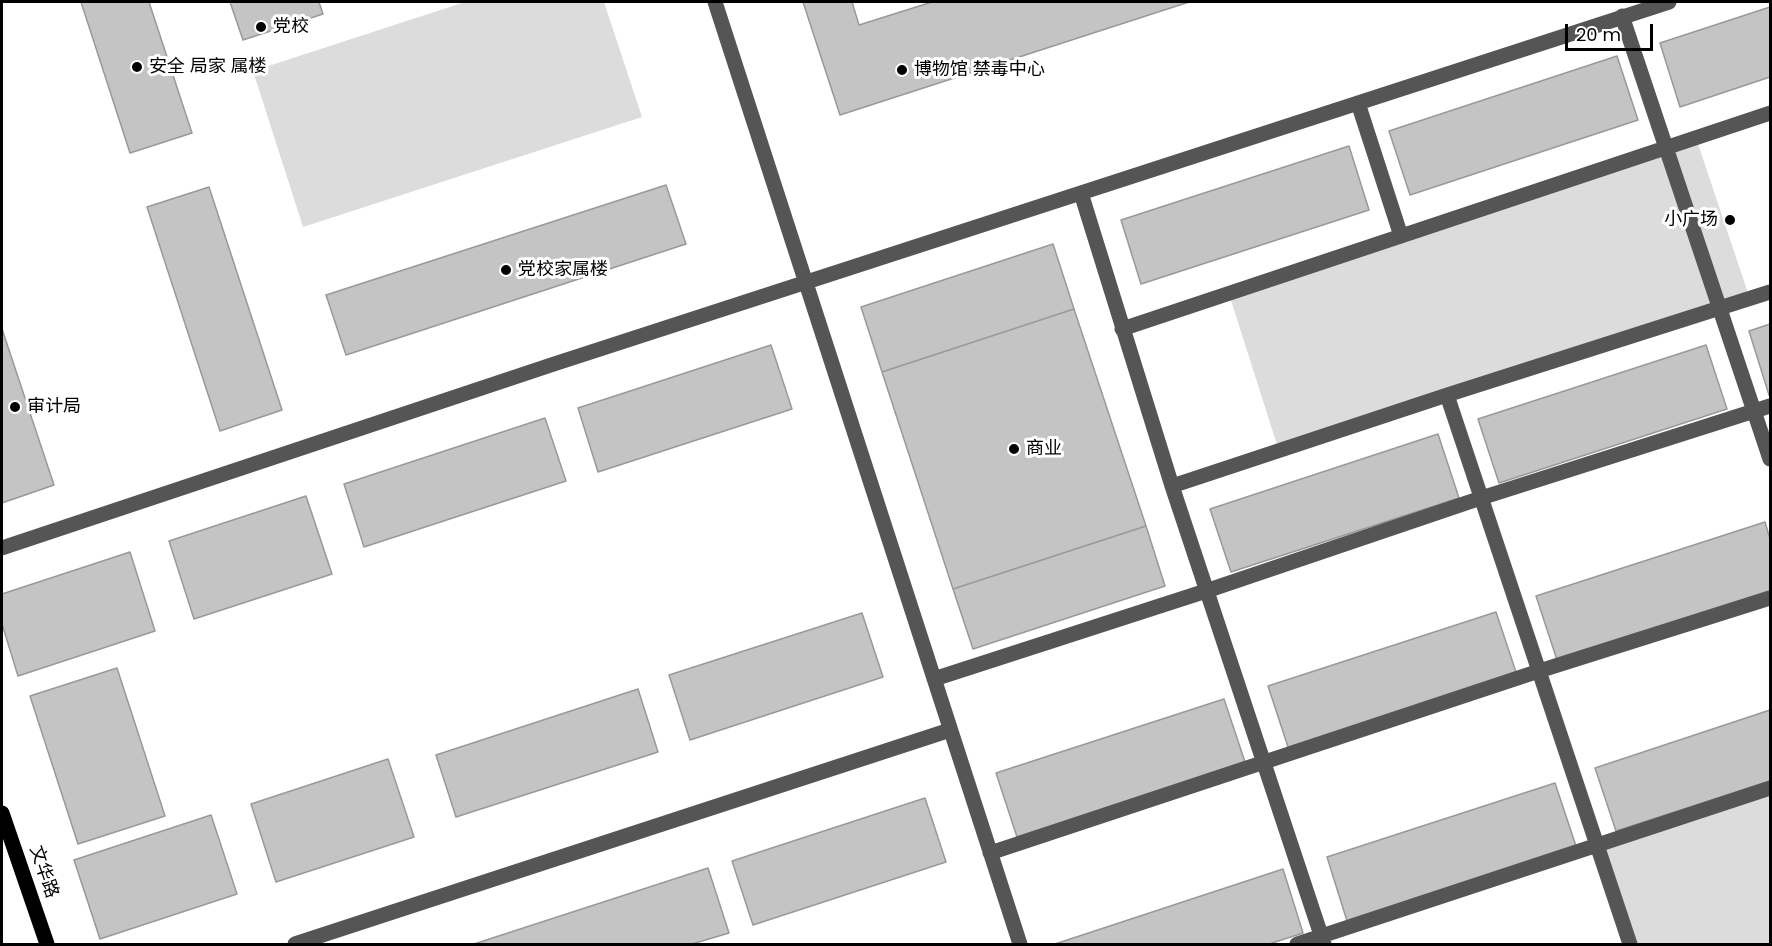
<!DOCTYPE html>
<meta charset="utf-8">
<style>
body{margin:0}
#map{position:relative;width:1772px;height:946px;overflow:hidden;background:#fff;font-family:Poppins,sans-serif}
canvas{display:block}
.frame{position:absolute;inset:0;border:3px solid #000;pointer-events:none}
.scale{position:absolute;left:1565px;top:24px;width:88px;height:27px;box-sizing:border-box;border:3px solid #000;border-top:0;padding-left:8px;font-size:18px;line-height:21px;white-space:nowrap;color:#000;-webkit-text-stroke:4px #fff;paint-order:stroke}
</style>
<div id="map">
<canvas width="1772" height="946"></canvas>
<div class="frame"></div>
<div class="scale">20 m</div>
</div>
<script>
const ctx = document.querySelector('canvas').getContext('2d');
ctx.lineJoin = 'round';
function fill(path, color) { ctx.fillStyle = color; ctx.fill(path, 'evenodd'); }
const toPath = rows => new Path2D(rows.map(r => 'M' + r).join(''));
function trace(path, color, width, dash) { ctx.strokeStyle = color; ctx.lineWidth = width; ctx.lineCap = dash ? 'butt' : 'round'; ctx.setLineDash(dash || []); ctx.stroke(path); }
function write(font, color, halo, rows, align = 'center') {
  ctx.font = font + ' Poppins,"Noto Sans SC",sans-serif'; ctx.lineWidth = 6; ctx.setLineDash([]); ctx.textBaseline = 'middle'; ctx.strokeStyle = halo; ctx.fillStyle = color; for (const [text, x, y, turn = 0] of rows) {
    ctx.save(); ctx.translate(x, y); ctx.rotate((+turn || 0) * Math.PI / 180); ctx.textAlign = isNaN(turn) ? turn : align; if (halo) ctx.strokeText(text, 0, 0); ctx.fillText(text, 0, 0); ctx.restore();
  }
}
const green = toPath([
 [465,2,604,2,642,117,303,227,253,71],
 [1696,138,1750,299,1279,451,1229,294],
 [1770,788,1770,944,1630,944,1597,844]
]);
const building = toPath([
 [81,2,149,2,192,133,130,153,81,2],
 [230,2,319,2,323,14,243,40,230,2],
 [803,2,852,2,859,25,932,2,1189,2,840,115,803,2],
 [1770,7,1770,77,1680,107,1660,43,1770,7],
 [1617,56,1638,120,1410,195,1389,131,1617,56],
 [1349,146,1369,210,1141,284,1121,220,1349,146],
 [666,185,686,244,346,355,326,295,666,185],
 [209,187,282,410,220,431,147,207,209,187],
 [1053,244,1074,309,882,372,861,307,1053,244],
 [1074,309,1146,526,953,589,882,372,1074,309],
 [1770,324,1770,395,1769,395,1749,331,1770,324],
 [2,329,54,485,2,503,2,329],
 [771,345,792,409,598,472,578,408,771,345],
 [1706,345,1727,409,1499,483,1478,419,1706,345],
 [545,418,566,481,364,547,344,484,545,418],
 [1438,434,1459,498,1231,572,1210,509,1438,434],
 [306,496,332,574,194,619,169,541,306,496],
 [1765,522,1770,539,1770,591,1557,660,1536,596,1765,522],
 [1146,526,1165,586,973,649,953,589,1146,526],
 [130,552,155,631,18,676,2,624,2,594,130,552],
 [1496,612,1517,675,1289,750,1268,686,1496,612],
 [862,613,883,677,690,740,669,675,862,613],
 [117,668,165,816,78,844,30,696,117,668],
 [638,689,658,752,456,817,436,755,638,689],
 [1224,699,1245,762,1017,837,996,773,1224,699],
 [1770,710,1770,781,1616,831,1595,768,1770,710],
 [388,759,414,837,276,882,251,804,388,759],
 [1555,783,1576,846,1347,921,1327,857,1555,783],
 [925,798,946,862,753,925,732,861,925,798],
 [211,815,237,894,100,939,74,860,211,815],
 [708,868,729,933,692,944,474,944,708,868],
 [1283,869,1303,933,1269,944,1055,944,1283,869]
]);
const minor = toPath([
 [715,2,1020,944],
 [1622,16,1770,459],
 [1358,103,1401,236],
 [1081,193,1172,486,1324,944],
 [1122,329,1770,113],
 [1447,395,1630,944],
 [1172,486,1447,395,1770,292],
 [2,548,554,364,1669,2],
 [934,679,1206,591,1481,498,1770,406],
 [990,853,1539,671,1770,598],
 [295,944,950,730],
 [1297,944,1770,788]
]);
const major = toPath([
 [2,813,47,944]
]);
const markers = [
 [261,27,6,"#000"],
 [137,67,6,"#000"],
 [902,70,6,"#000"],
 [1730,220,6,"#000"],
 [506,270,6,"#000"],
 [15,407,6,"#000"],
 [1014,449,6,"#000"]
];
const poiNames = [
 ["党校",273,27],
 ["安全 局家 属楼",149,67],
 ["博物馆 禁毒中心",914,70],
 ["小广场",1718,220,"right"],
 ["党校家属楼",518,270],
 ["审计局",27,407],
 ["商业",1026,449]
];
const streetNames = [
 ["文华路",43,872,71]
];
fill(green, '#dcdcdc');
fill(building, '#c4c4c4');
trace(building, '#999', 1.5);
trace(minor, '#555', 15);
trace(major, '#000', 15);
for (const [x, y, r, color] of markers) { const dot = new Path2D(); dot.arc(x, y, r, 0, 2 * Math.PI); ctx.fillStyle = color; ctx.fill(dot); trace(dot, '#fff', 2); }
write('18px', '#000', '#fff', poiNames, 'left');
write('18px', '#000', '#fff', streetNames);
</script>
